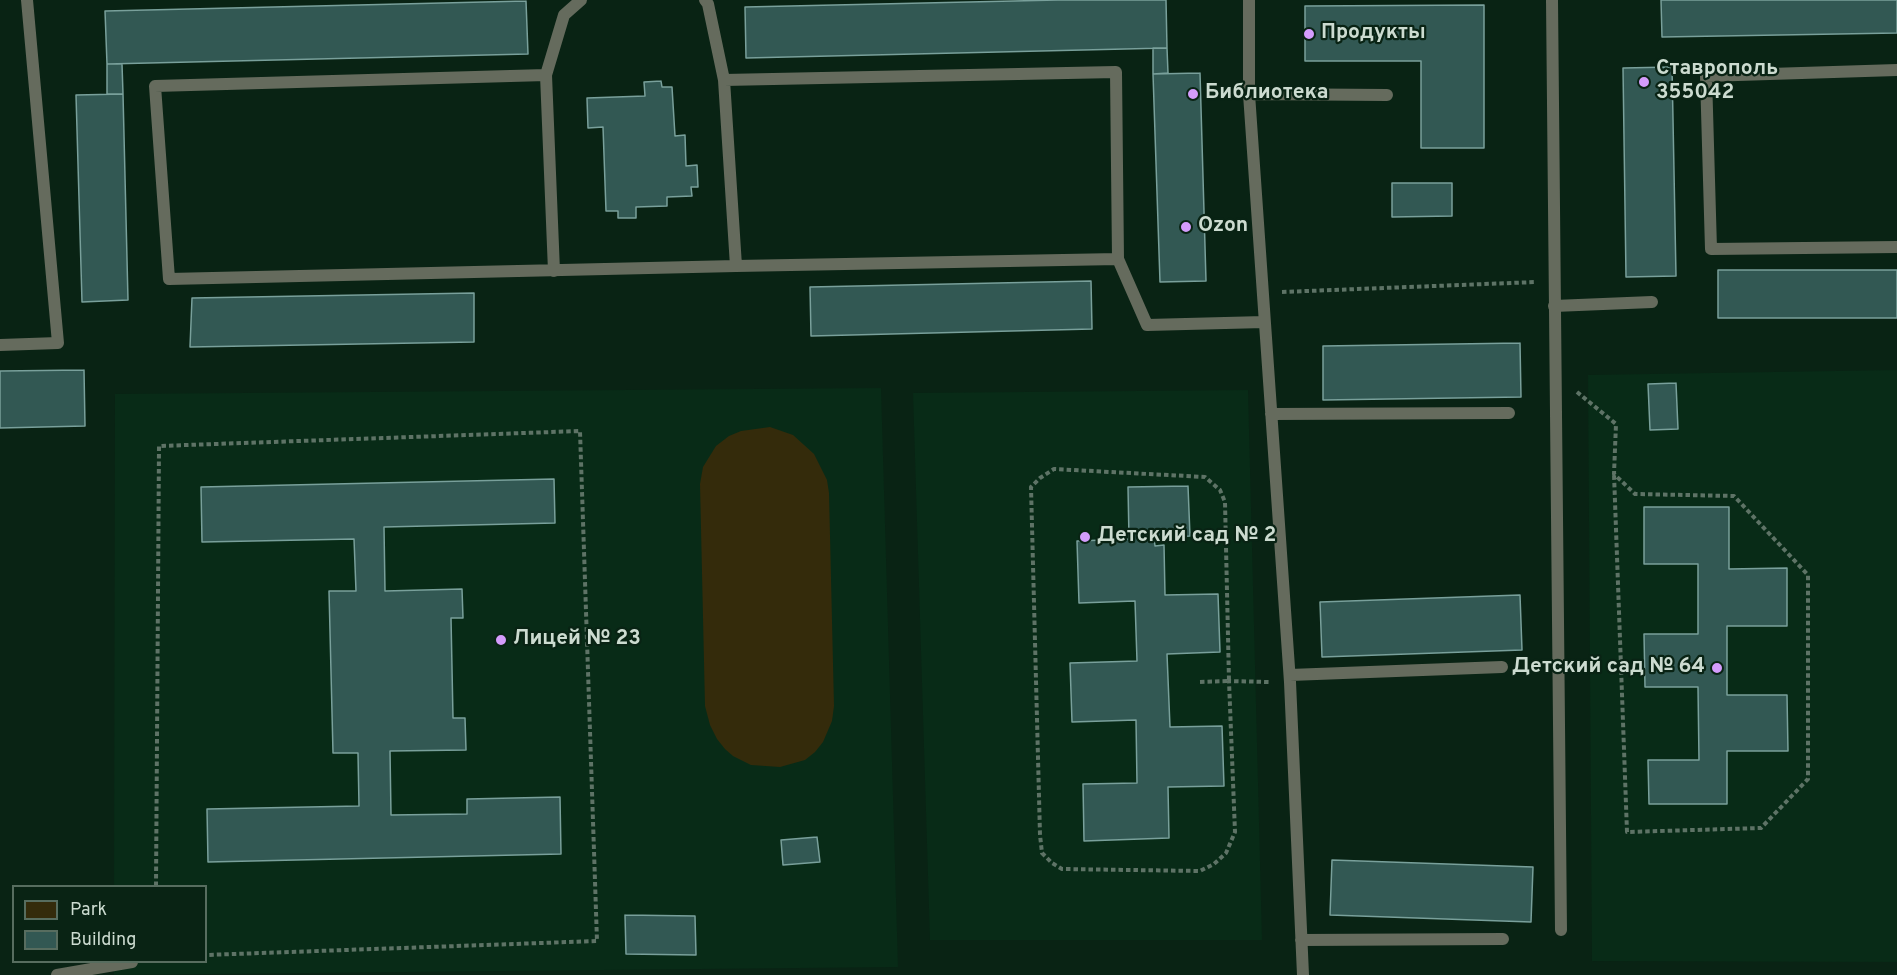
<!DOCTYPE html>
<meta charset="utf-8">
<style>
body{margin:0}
#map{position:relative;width:1897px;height:975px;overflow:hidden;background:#092314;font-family:Overpass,sans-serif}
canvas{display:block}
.legend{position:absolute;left:12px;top:885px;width:195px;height:78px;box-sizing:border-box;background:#092314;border:2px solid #576d5f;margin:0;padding:8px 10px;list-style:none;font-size:18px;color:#ccdbd0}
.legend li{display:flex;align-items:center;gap:12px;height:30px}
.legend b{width:30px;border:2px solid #576d5f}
</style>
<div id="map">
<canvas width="1897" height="975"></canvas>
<ul class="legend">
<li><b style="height:16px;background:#342b0b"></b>Park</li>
<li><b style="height:16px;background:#325853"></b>Building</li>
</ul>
</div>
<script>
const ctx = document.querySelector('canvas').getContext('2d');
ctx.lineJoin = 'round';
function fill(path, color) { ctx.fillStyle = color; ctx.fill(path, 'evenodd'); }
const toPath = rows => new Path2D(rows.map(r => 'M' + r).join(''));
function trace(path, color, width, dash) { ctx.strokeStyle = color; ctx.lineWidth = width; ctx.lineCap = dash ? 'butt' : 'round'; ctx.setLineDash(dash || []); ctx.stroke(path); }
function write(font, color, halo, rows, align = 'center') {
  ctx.font = font + ' Overpass,sans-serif'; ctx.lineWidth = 4.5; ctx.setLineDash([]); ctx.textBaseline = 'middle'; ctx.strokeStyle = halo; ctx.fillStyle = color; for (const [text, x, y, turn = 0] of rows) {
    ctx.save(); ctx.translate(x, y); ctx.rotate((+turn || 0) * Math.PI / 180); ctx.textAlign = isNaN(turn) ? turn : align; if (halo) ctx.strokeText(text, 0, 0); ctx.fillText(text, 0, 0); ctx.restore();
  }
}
const built = toPath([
 [1897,370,1897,962,1592,961,1588,375],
 [881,388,898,967,114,975,114,962,206,962,206,886,114,886,115,394],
 [1248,390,1262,940,930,940,913,393]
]);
const green = toPath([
 [770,427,793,435,814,454,827,480,829,493,834,706,832,721,823,742,815,752,805,760,780,767,751,765,733,756,725,749,717,739,710,725,705,706,700,484,703,467,716,446,729,436,741,431]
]);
const building = toPath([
 [1058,0,1166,0,1167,48,746,58,745,7,1058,0],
 [1661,0,1897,0,1897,33,1662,37,1661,0],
 [526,1,528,54,107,64,105,11,526,1],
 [1484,5,1484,148,1421,148,1421,61,1305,61,1305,6,1484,5],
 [1153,48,1167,48,1168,73,1153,74,1153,48],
 [107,64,122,64,123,94,107,94,107,64],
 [1672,67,1676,276,1626,277,1623,68,1672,67],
 [1200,73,1206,281,1160,282,1153,74,1200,73],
 [661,81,662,87,672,87,675,136,685,135,686,166,697,165,698,187,691,187,692,196,667,197,667,206,636,207,636,218,618,218,618,211,606,211,603,127,588,128,587,98,645,96,644,82,661,81],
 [123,94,128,300,82,302,76,95,123,94],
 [1392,183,1452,183,1452,216,1392,217,1392,183],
 [1718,270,1897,270,1897,318,1718,318,1718,270],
 [1091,281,1092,329,811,336,810,287,1091,281],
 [474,293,474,342,190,347,192,298,474,293],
 [1520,343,1521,397,1323,400,1323,346,1520,343],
 [84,370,85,426,0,428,0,371,84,370],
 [1676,383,1678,429,1650,430,1648,384,1676,383],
 [554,479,555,523,384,527,385,591,462,589,463,618,451,618,453,718,465,718,466,750,390,751,391,815,467,814,467,799,560,797,561,854,208,862,207,809,359,806,358,753,333,753,329,591,356,591,354,539,202,542,201,487,554,479],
 [1188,486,1190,536,1154,538,1155,546,1164,545,1165,595,1218,594,1220,652,1167,654,1170,727,1222,726,1224,786,1168,787,1169,838,1084,841,1083,784,1137,783,1136,720,1072,722,1070,663,1137,661,1135,601,1079,603,1077,541,1129,539,1128,487,1188,486],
 [1644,507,1729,507,1729,569,1787,568,1787,626,1727,626,1727,695,1787,695,1788,751,1727,751,1727,804,1649,804,1648,760,1699,760,1698,687,1645,687,1644,634,1698,634,1698,564,1644,564,1644,507],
 [1520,595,1522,650,1322,657,1320,602,1520,595],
 [817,837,820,862,783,865,781,840,817,837],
 [1332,860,1533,867,1531,922,1330,915,1332,860],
 [625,915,695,916,696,955,626,954,625,915]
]);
const path = toPath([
 [1282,292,1536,282],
 [1577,392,1616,424,1614,474,1635,494,1734,496,1808,575,1808,779,1761,828,1627,832,1614,474],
 [1200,682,1229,681,1225,502,1220,490,1205,477,1054,469,1040,478,1031,487,1040,835,1042,853,1052,863,1062,869,1200,871,1214,864,1226,853,1235,832,1229,681,1269,682],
 [156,886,159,446,580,431,597,941,206,955]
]);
const service = toPath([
 [581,0,564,15,546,75,155,86,169,279,736,266],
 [705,0,708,4,724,80,736,266,1118,259],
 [1249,0,1249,94,1290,682,1303,975],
 [1552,0,1561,930],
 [1897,70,1706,76,1711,249,1897,247],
 [546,75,554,271],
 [724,80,1116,72,1118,259,1147,325,1264,322],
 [1249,94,1387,95],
 [1554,306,1652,302],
 [0,345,58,343,27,0],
 [1271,414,1509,413],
 [1290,675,1502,667],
 [1301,940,1503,939],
 [57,975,132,962]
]);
const markers = [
 [1309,34,6,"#d49cfc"],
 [1644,82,6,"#d49cfc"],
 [1193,94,6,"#d49cfc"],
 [1186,227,6,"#d49cfc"],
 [1085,537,6,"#d49cfc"],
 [501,640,6,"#d49cfc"],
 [1717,668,6,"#d49cfc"]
];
const poiNames = [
 ["Продукты",1321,34],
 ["Ставрополь",1656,70],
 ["355042",1656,94],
 ["Библиотека",1205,94],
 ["Ozon",1198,227],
 ["Детский сад № 2",1097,537],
 ["Лицей № 23",513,640],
 ["Детский сад № 64",1705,668,"right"]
];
fill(built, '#082b17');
fill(green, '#342b0b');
fill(building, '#325853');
trace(building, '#79a09b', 1.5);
trace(path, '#5e7366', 4, [4.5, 3]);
trace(service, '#656b5d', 12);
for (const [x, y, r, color] of markers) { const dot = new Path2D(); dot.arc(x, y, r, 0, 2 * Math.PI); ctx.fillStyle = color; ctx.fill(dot); trace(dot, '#092314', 2); }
write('bold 21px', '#ccdbd0', '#092314', poiNames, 'left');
</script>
